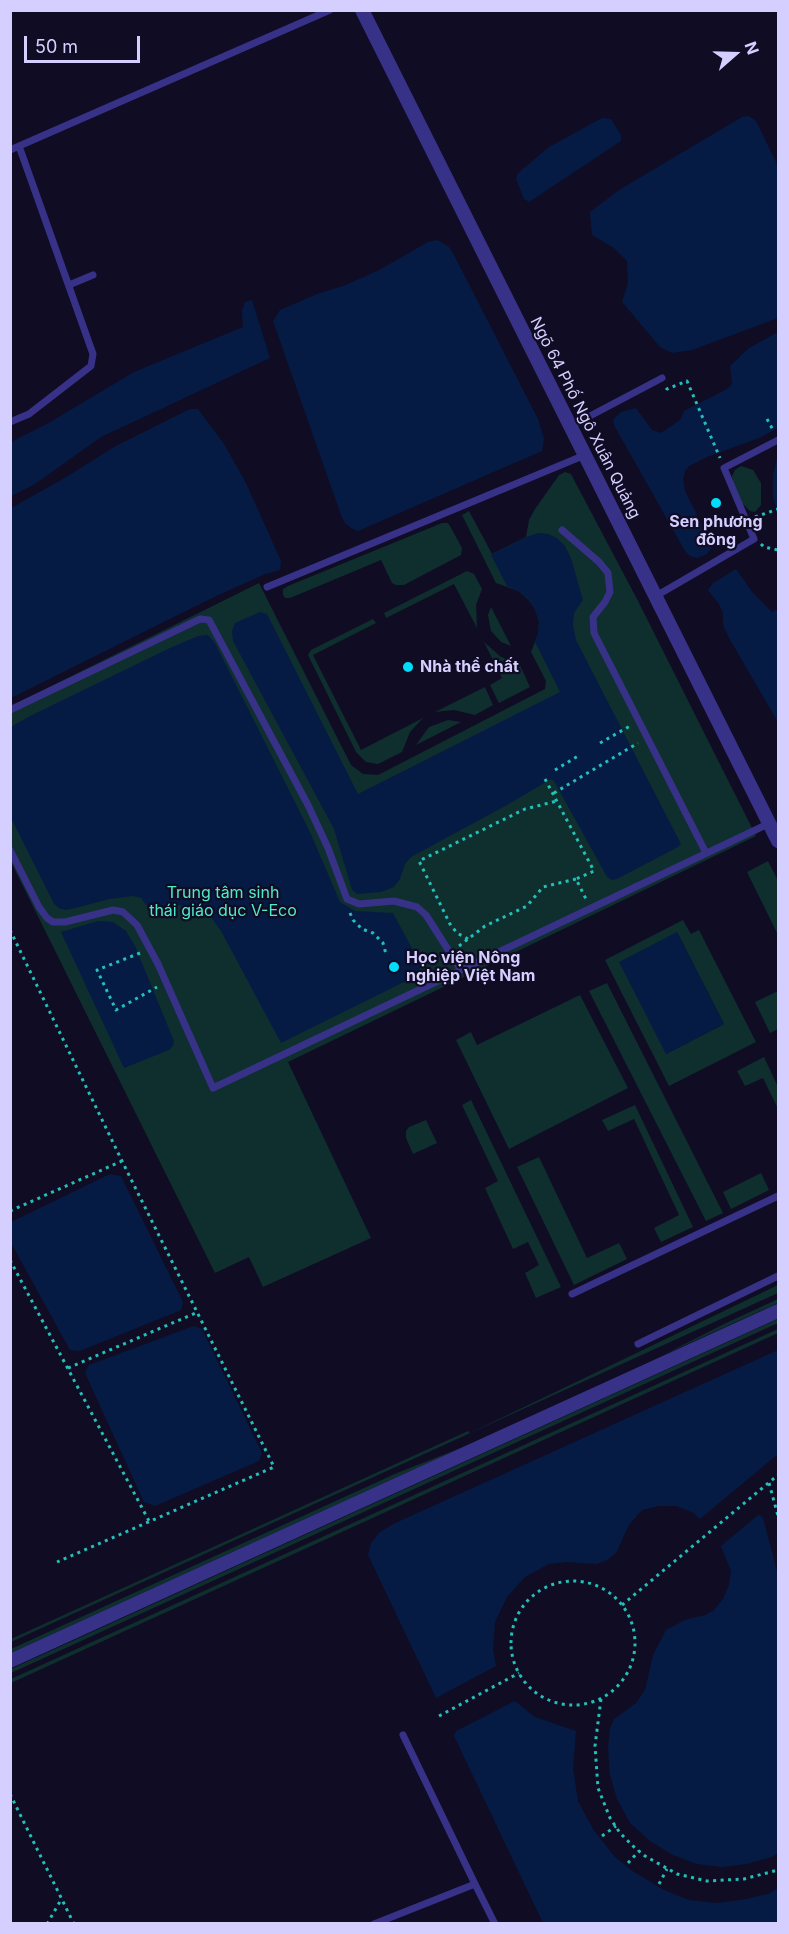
<!DOCTYPE html>
<meta charset="utf-8">
<style>
body{margin:0}
#map{position:relative;width:789px;height:1934px;overflow:hidden;background:#100c24;font-family:Inter,sans-serif}
canvas{display:block}
.frame{position:absolute;inset:0;border:12px solid #d5cfff;pointer-events:none}
.north{position:absolute;left:705px;top:24px;width:60px;height:60px;-webkit-text-stroke:4px #100c24;paint-order:stroke;rotate:70deg;font-size:16px;font-weight:700;line-height:24px;text-align:center;color:#d5cfff}
.north::after{content:'';display:block;margin:auto;width:21px;height:27px;background:#d5cfff;clip-path:polygon(50% 0,100% 100%,50% 72%,0 100%)}
.scale{position:absolute;left:24px;top:36px;width:116px;height:27px;box-sizing:border-box;border:3px solid #d5cfff;border-top:0;padding-left:8px;font-size:18px;line-height:21px;white-space:nowrap;color:#d5cfff;-webkit-text-stroke:4px #100c24;paint-order:stroke}
</style>
<div id="map">
<canvas width="789" height="1934"></canvas>
<div class="frame"></div>
<div class="north">N</div>
<div class="scale">50 m</div>
</div>
<script>
const ctx = document.querySelector('canvas').getContext('2d');
ctx.lineJoin = 'round';
function fill(path, color) { ctx.fillStyle = color; ctx.fill(path, 'evenodd'); }
const toPath = rows => new Path2D(rows.map(r => 'M' + r).join(''));
function trace(path, color, width, dash) { ctx.strokeStyle = color; ctx.lineWidth = width; ctx.lineCap = dash ? 'butt' : 'round'; ctx.setLineDash(dash || []); ctx.stroke(path); }
function write(font, color, halo, rows, align = 'center') {
  ctx.font = font + ' Inter,sans-serif'; ctx.lineWidth = 4.5; ctx.setLineDash([]); ctx.textBaseline = 'middle'; ctx.strokeStyle = halo; ctx.fillStyle = color; for (const [text, x, y, turn = 0] of rows) {
    ctx.save(); ctx.translate(x, y); ctx.rotate((+turn || 0) * Math.PI / 180); ctx.textAlign = isNaN(turn) ? turn : align; if (halo) ctx.strokeText(text, 0, 0); ctx.fillText(text, 0, 0); ctx.restore();
  }
}
const green = toPath([
 [741,466,753,470,761,483,761,505,755,512,750,511,742,503,733,483,732,476,735,470],
 [565,472,571,474,573,478,638,601,756,836,288,1062,371,1238,263,1287,249,1257,215,1273,11,862,11,706,259,583,351,765,363,774,378,775,545,689,546,681,531,652,538,634,539,622,535,609,528,599,518,591,496,583,462,515,469,511,492,554,526,537,529,520,535,509,559,475],
 [442,523,448,523,450,526,462,548,461,555,404,585,396,585,392,583,381,560,290,598,285,598,283,595,283,589,288,586],
 [467,571,474,574,482,589,476,605,477,628,454,584,386,618,384,613],
 [491,607,511,646,501,642,491,631,488,615],
 [373,619,376,623,313,655,361,750,423,718,410,732,402,752,378,764,366,762,356,752,308,655,311,650],
 [484,642,501,657,519,663,530,687,499,703,490,685,502,678],
 [485,687,493,705,475,715,454,710,435,712],
 [448,720,461,722,416,745,429,727],
 [768,861,778,881,778,935,747,872],
 [683,920,691,934,699,930,756,1042,669,1086,605,960],
 [677,932,724,1024,666,1054],
 [607,983,723,1213,706,1221,589,991],
 [778,991,778,1029,770,1033,755,1002],
 [580,995,628,1088,509,1149,456,1040,471,1032,477,1045],
 [764,1057,778,1087,778,1109,763,1078,745,1086,737,1071],
 [471,1100,561,1287,536,1298,525,1273,539,1265,528,1242,513,1249,485,1188,498,1181,462,1105],
 [635,1105,693,1227,661,1242,654,1228,679,1215,634,1119,608,1131,602,1120],
 [426,1120,437,1143,413,1154,406,1138,406,1131,409,1127],
 [539,1157,587,1258,619,1243,627,1259,574,1285,517,1167],
 [761,1173,769,1190,731,1209,723,1192],
 [778,1285,778,1293,11,1642,11,1639,468,1431,470,1433],
 [778,1299,778,1303,663,1355,726,1323],
 [778,1319,778,1323,11,1673,11,1669],
 [778,1329,778,1333,11,1683,11,1679],
 [463,1447,11,1653,11,1649,397,1473]
]);
const water = toPath([
 [749,116,756,121,778,166,778,318,692,350,672,353,660,347,622,302,628,283,627,261,614,248,592,235,590,212,619,190,742,117],
 [602,118,611,119,621,135,621,141,529,202,524,199,516,179,518,173,549,147],
 [438,240,449,247,454,255,538,419,544,439,542,451,358,531,351,528,345,523,341,515,273,321,280,310,317,294,346,285,379,270,428,242],
 [252,300,270,358,101,437,35,484,11,496,11,442,47,424,134,372,243,327,242,311,245,302],
 [778,332,778,428,759,438,707,457,689,466,685,471,683,479,685,491,709,539,711,548,707,554,697,558,690,556,685,551,615,427,613,420,621,412,636,408,652,430,661,433,680,420,684,411,727,389,732,384,730,366,749,348],
 [190,409,198,409,224,444,246,483,281,561,280,570,263,575,214,597,11,698,11,508,63,479,114,447],
 [778,455,778,516,773,496,773,475],
 [538,533,548,534,557,538,565,546,571,558,583,600,574,613,573,625,576,640,681,844,678,847,617,879,612,880,607,877,554,781,551,779,507,805,411,857,405,864,400,879,394,887,381,892,357,894,352,890,334,829,233,641,232,631,235,623,260,612,267,614,358,794,560,692,535,642,538,634,539,622,535,609,528,598,518,591,507,586,491,555,526,537],
 [736,569,753,593,772,612,778,609,778,722,729,638,723,625,723,613,719,604,708,590,713,583],
 [208,635,215,643,310,832,340,902,355,911,393,913,421,965,418,975,281,1043,221,931,211,917,195,908,178,905,154,909,148,907,141,898,133,896,110,899,67,910,60,909,54,904,11,818,11,727,30,716,170,648,198,636],
 [98,921,113,922,126,931,135,946,174,1041,173,1046,169,1050,124,1068,61,932],
 [677,932,724,1024,666,1054,619,962],
 [110,1174,121,1176,183,1302,181,1310,80,1351,70,1350,11,1243,11,1222],
 [194,1326,202,1329,262,1453,259,1461,155,1506,144,1502,85,1373,89,1365],
 [778,1350,778,1454,700,1519,692,1512,676,1506,659,1506,642,1510,629,1525,616,1553,607,1560,597,1564,566,1562,549,1564,525,1577,507,1597,495,1622,493,1649,496,1666,436,1698,368,1555,371,1543,379,1533,393,1524],
 [760,1515,763,1518,778,1575,778,1853,772,1857,747,1864,722,1867,697,1864,673,1855,650,1841,630,1823,617,1799,610,1775,608,1748,610,1728,614,1719,636,1703,645,1690,653,1655,666,1630,685,1620,705,1615,713,1611,723,1599,729,1585,731,1571,721,1546,757,1516],
 [515,1701,535,1717,576,1731,573,1768,578,1801,593,1829,614,1856,634,1872,664,1890,689,1900,716,1903,741,1900,768,1894,778,1888,778,1923,543,1923,454,1736,456,1731]
]);
const path = toPath([
 [666,388,667,389,687,381,720,458],
 [767,419,773,430],
 [755,517,778,509],
 [761,544,764,547,778,550],
 [600,743,630,726],
 [555,770,578,756],
 [545,779,594,871,576,879,586,899],
 [554,793,638,743],
 [350,913,353,920,362,929,373,933,383,943,386,954],
 [10,930,122,1161,274,1467,57,1562],
 [468,939,457,933,450,924,419,861,525,809,557,801],
 [459,946,485,926,527,906,543,887,576,879],
 [140,953,97,970,116,1010,157,987],
 [10,1211,122,1161],
 [10,1260,149,1521],
 [68,1368,198,1312],
 [769,1483,778,1516],
 '511 1643a62 62 0 1 1 124 0a62 62 0 1 1-124 0Z',
 [622,1605,778,1475],
 [601,1699,595,1746,598,1788,610,1818,620,1833,634,1847,645,1856,677,1874,707,1881,744,1879,778,1870],
 [439,1716,519,1673],
 [10,1794,74,1924],
 [602,1836,616,1826],
 [628,1863,639,1851],
 [659,1884,667,1869],
 [47,1924,62,1898]
]);
const lane = toPath([
 [10,150,330,10],
 [69,285,93,275],
 [10,422,29,414,91,366,93,354,19,146],
 [571,426,662,378],
 [562,530,599,562,608,573,610,592,605,602,593,617,594,633,706,853],
 [267,587,585,455],
 [656,596,754,539,724,468,778,440],
 [10,710,200,619,209,620,308,805,328,848,347,899,359,904,394,901,417,907,426,915,461,970],
 [10,850,39,907,47,918,53,922,65,922,113,910,123,912,137,925,158,964,213,1088,770,823],
 [572,1294,778,1196],
 [638,1344,778,1276],
 [403,1735,475,1884],
 [374,1924,475,1884,495,1924]
]);
const street = toPath([
 [362,10,778,841],
 [10,1661,778,1311]
]);
const markers = [
 [716,503,6,"#00dcfa"],
 [408,667,6,"#00dcfa"],
 [394,967,6,"#00dcfa"]
];
const streetNames = [
 ["Ngõ 64 Phố Ngô Xuân Quảng",585,418,63]
];
const poiNames = [
 ["Sen phương",716,522,"center"],
 ["đông",716,540,"center"],
 ["Nhà thể chất",420,667],
 ["Học viện Nông",406,958],
 ["nghiệp Việt Nam",406,976]
];
const parkNames = [
 ["Trung tâm sinh",223,893],
 ["thái giáo dục V-Eco",223,911]
];
fill(green, '#0e2f2e');
fill(water, '#051b44');
trace(path, '#22c0b9', 3, [3, 4.5]);
trace(lane, '#373288', 7);
trace(street, '#373288', 14);
for (const [x, y, r, color] of markers) { const dot = new Path2D(); dot.arc(x, y, r, 0, 2 * Math.PI); ctx.fillStyle = color; ctx.fill(dot); trace(dot, '#100c24', 2); }
write('16px', '#d5cfff', '#100c24', streetNames);
write('bold 16px', '#d5cfff', '#100c24', poiNames, 'left');
write('16px', '#4febc7', '#100c24', parkNames);
</script>
